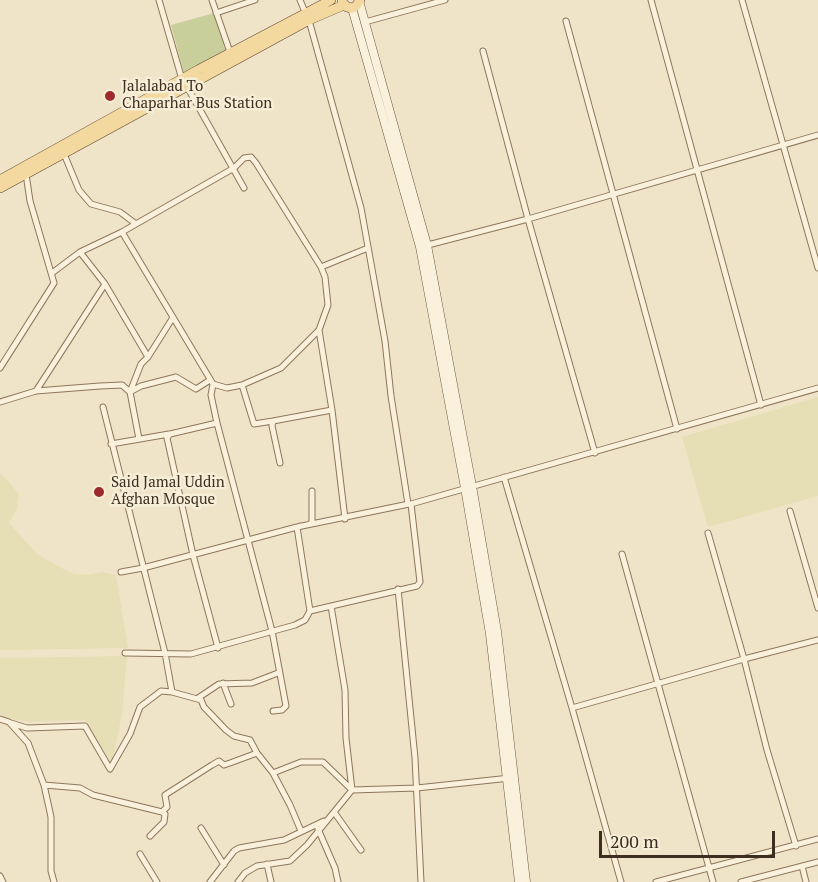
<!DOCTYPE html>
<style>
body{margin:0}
#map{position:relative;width:818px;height:882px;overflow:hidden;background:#f0e4c8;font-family:"PT Serif",serif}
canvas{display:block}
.scale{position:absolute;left:599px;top:831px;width:176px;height:27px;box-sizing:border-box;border:3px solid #3d2e20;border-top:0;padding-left:8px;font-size:18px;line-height:21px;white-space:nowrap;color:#3d2e20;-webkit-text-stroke:4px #f7eed8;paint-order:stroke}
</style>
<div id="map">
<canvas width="818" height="882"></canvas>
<div class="scale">200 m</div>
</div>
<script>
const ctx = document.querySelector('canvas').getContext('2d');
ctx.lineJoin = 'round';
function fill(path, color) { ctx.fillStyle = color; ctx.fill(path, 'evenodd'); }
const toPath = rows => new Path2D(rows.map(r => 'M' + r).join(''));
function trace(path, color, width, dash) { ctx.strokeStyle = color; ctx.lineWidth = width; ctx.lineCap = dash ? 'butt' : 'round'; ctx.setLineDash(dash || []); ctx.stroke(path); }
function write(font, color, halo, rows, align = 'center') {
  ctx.font = font + ' "PT Serif",serif'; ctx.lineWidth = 5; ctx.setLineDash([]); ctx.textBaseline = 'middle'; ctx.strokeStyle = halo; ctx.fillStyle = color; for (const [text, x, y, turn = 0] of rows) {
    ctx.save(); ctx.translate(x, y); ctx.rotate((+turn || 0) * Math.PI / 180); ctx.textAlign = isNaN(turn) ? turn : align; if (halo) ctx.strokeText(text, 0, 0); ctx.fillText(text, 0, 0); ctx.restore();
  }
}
const farmland = toPath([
 [818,397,818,496,708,527,682,437],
 [0,474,6,478,19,495,17,508,9,523,38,555,71,573,85,575,102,572,116,575,128,648,0,650],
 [127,656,122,714,112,763,85,720,30,722,7,718,0,714,0,658]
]);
const green = toPath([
 [214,13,226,53,184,73,171,25]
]);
const street = toPath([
 [159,0,181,76,244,188],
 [212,0,231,55],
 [300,0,310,24,361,208,385,341,391,396,408,504],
 [651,0,761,405],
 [742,0,818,268],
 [216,13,255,0],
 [566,21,677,429],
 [365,22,445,0],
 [483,51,528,219,595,453],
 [64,154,79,190,91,204,120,212,136,224],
 [424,246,528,219,818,135],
 [321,267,368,248],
 [52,273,80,252,122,232],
 [105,284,148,357],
 [0,368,54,283,30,201,26,174],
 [213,384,227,388,242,385,281,368,319,330,332,410,345,519],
 [242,385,254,424,273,421,272,426,280,463],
 [36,391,105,284,80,252],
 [0,402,36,391,100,386,122,385,130,392,141,386,176,377,196,389,210,380],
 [103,407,165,653,172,692],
 [273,421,332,410],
 [217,423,170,434,167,438,193,555,218,648],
 [139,439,130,392,141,364,148,357,172,319],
 [111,444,169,434],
 [504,477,572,708,621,882],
 [790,511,818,608],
 [309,524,312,523,312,491],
 [300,526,297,527,310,611],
 [708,533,744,659,767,750,796,846],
 [622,554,713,882],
 [121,572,143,568,297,527,409,504],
 [398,589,415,758,421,882],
 [331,606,345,690,346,738,352,790],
 [125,653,191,654,295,625,305,620,310,611,417,586,420,582,411,504,818,388],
 [223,683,231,704],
 [198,698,219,684,252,683,278,673],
 [572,708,744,659,818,640],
 [273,711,282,710,286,706,272,631,217,423,211,395,213,384,122,232,234,168,244,158,251,157,256,163,321,267,325,277,328,305,319,330],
 [0,719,9,722,28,743,44,785,51,817,51,871,54,882],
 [11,723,27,728,85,726,110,769],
 [110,769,130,734,140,707,161,691,172,692,201,700,204,707,226,730,234,736,250,740,257,753,273,773,301,762,323,762,352,790],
 [273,773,290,805,301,831],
 [44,785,80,788,93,795,162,812,165,814,164,822,150,836],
 [162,812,167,807,165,795,212,765,219,761,224,765,230,763,257,753],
 [334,812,361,850],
 [201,828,224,865],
 [318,829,335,868,338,882],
 [140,854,157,882],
 [267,864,271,882],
 [802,866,806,882],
 [0,876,3,882],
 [210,882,234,851,239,848,284,840,324,821],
 [238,882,245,873,257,866,290,861,307,845,352,790,417,788,510,778],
 [656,882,818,839],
 [741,882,818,862]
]);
const secondary = toPath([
 [359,1,427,245,472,486,497,631,526,882],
 [352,8,420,247,465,488,490,634,519,882]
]);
const primary = toPath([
 [342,2,347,7,352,8,356,6,360,0],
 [0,180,198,70,331,0],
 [0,188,309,20,344,5]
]);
const markers = [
 [110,96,6,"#9e2a2b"],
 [99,492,6,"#9e2a2b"]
];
const poiNames = [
 ["Jalalabad To",122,87],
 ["Chaparhar Bus Station",122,104],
 ["Said Jamal Uddin",111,483],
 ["Afghan Mosque",111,500]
];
fill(farmland, '#e6deb5');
fill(green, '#c9cf9b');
trace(street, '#8d765c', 7);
trace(secondary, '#6f573f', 9);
trace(primary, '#5b4430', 10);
trace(street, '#faf1dc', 5);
trace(secondary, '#faf1dc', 8);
trace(primary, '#f3d9a0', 9);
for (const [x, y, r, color] of markers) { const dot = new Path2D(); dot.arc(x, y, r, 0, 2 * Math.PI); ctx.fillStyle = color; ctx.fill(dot); trace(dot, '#f7eed8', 2); }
write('15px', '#3d2e20', '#f7eed8', poiNames, 'left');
</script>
